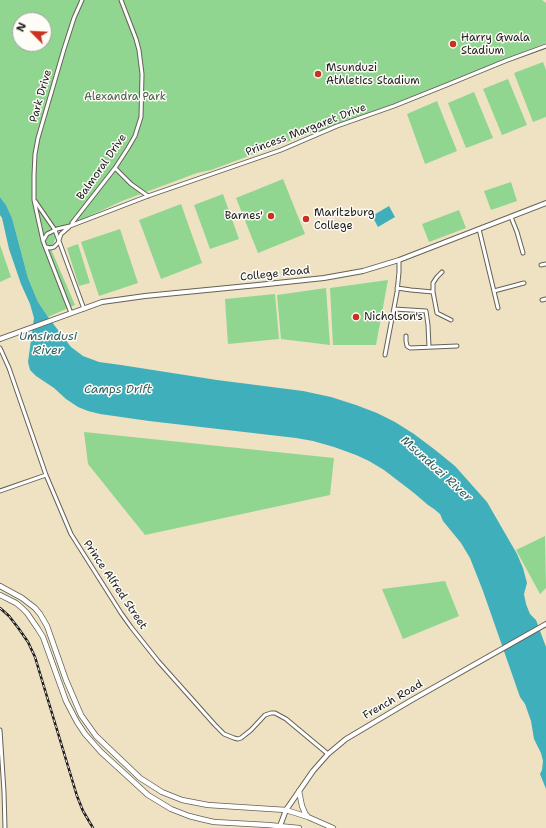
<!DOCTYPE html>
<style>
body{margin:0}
#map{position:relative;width:546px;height:828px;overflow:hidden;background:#eee2c2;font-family:"Shantell Sans",sans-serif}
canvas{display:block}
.north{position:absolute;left:12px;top:12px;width:40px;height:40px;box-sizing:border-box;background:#fdfcf7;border:1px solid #a3a29f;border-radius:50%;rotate:294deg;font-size:11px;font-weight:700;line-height:16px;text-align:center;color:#1c1c1c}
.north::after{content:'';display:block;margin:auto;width:14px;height:18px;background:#c8321e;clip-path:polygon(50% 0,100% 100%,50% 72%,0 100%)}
</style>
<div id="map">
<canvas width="546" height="828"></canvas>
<div class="north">N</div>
</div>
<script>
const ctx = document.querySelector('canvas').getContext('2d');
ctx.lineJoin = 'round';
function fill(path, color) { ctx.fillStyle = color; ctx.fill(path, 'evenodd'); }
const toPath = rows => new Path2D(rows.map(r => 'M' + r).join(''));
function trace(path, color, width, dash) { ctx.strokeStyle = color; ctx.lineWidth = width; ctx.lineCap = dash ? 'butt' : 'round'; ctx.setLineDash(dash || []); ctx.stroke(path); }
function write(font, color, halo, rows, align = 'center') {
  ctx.font = font + ' "Shantell Sans",sans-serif'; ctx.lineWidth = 3; ctx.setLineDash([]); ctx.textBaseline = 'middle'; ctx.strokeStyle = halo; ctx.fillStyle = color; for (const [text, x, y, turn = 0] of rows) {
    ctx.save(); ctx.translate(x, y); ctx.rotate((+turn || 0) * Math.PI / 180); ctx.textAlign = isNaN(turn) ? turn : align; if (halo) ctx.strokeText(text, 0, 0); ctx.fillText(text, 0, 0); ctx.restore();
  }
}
const green = toPath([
 [0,0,542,0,546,3,546,43,492,64,448,86,403,100,358,121,311,133,211,170,197,173,122,201,59,230,51,249,75,305,48,317,38,302,28,278,12,218,6,205,0,197],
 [20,20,44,20,44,44,20,44],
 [543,62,546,70,546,117,533,122,514,73],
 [508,79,527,125,502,135,483,89],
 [474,92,493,138,466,148,448,103],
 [437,101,457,151,425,164,407,114],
 [283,179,305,234,258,253,236,198],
 [511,182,517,201,491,210,484,191],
 [223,194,239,239,210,249,194,205],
 [181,204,202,263,161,279,139,220],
 [459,210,466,228,429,242,422,224],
 [120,229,138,283,99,296,81,242],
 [78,244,90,283,79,286,67,248],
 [0,245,11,277,0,282],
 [388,280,376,345,333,345,330,288],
 [326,288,330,345,281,339,277,295],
 [275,294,279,339,228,344,225,299],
 [84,432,334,458,330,495,145,535,88,464],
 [545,536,546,588,540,594,516,550],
 [445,581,459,616,403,639,382,589]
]);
const water = toPath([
 [0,197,6,205,12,218,28,278,38,302,48,317,71,347,83,356,99,362,121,365,217,380,303,391,331,397,356,405,377,413,395,422,414,434,434,449,455,466,487,502,517,554,523,568,527,583,524,594,526,604,530,614,536,620,546,647,546,789,540,774,542,770,543,761,541,753,534,739,531,721,525,704,520,697,483,591,470,558,461,543,443,521,440,514,434,509,428,505,414,493,384,470,369,461,356,455,334,447,313,441,296,438,149,421,100,414,88,411,78,407,66,399,54,388,36,376,30,370,28,362,34,318,30,304,21,284,9,249,2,218,0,215],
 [389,206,395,217,378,227,372,216]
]);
const minor = toPath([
 [115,168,131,184,148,196],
 [35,201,55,230,84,309],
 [511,217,517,232,523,253],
 [72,223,115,168,128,148,135,136,141,117,142,74,139,50,136,39,121,0],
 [479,229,498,308],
 [43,241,47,234,57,229,70,226,148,196,281,150,337,126,394,106,449,84,505,61,546,46],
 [46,247,50,248,54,247,58,243,61,234,69,227],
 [541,265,546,264],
 [397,288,411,290,433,292,437,313,451,320],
 [494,291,524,283],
 [433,292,433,283,437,277,442,272],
 [542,300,546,299],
 [394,309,426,311,428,325,429,347],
 [71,313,43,241,34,200,34,175,35,154,38,138,64,49,74,18,82,0],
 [406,336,406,341,407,346,410,348,457,346],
 [0,348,9,368,46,475,71,534,121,613,131,627,158,661,215,725,224,734,234,738,238,739,241,738,251,730,265,715,271,713,275,713,286,719,328,754],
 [385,355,397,292,399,272,399,260],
 [0,491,46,475],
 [0,730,4,792,5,828]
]);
const tertiary = toPath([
 [0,339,102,302,145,296,258,285,324,278,363,271,399,260,546,203],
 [280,826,286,810,313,771,328,754,346,739,410,701,546,624]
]);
const secondary = toPath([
 [0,586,22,598,35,608,40,614,47,626,66,680,81,715,96,736,140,778,162,792,182,800,208,805,286,810,308,817,333,828],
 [0,595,16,603,22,608,27,613,38,629,43,637,66,701,77,722,85,734,101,752,148,795,171,809,189,816,201,819,214,822,268,825,299,828],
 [299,791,302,806,305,813,308,817]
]);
const rail = toPath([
 [0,608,9,616,19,629,28,642,35,657,77,796,83,811,93,828]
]);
const markers = [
 [453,44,4,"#c8321e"],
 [318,74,4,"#c8321e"],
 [271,216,4,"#c8321e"],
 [306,219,4,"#c8321e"],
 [356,317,4,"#c8321e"]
];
const poiNames = [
 ["Harry Gwala",461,38],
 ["Stadium",461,51],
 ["Msunduzi",326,68],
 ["Athletics Stadium",326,81],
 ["Maritzburg",314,213],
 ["College",314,226],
 ["Barnes'",263,216,"right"],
 ["Nicholson's",364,317]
];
const streetNames = [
 ["Park Drive",41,96,-74],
 ["Princess Margaret Drive",306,130,-21],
 ["Balmoral Drive",102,167,-55],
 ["College Road",275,274,-6],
 ["Prince Alfred Street",115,585,56],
 ["French Road",393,700,-30]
];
const parkNames = [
 ["Alexandra Park",125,97]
];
const waterNames = [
 ["Umsindusi",48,337],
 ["River",48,351],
 ["Camps Drift",118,390],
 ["Msunduzi River",436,469,42]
];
fill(green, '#90d690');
fill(water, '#40afbc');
trace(minor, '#666156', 5);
trace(tertiary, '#666156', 6);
trace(secondary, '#666156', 6);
trace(minor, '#fff', 3);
trace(tertiary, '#fff', 4);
trace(secondary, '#fff', 4.5);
trace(rail, '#1c1c1c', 2.5);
trace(rail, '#fdfcf7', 1, [3]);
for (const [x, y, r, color] of markers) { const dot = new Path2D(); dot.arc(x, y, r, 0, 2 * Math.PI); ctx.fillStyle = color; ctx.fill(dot); trace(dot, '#fdfcf7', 1.5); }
write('11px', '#1c1c1c', '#fdfcf7', poiNames, 'left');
write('11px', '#1c1c1c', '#fdfcf7', streetNames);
write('11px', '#455d45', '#fdfcf7', parkNames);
write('italic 12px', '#2c5e64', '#fdfcf7', waterNames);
</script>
